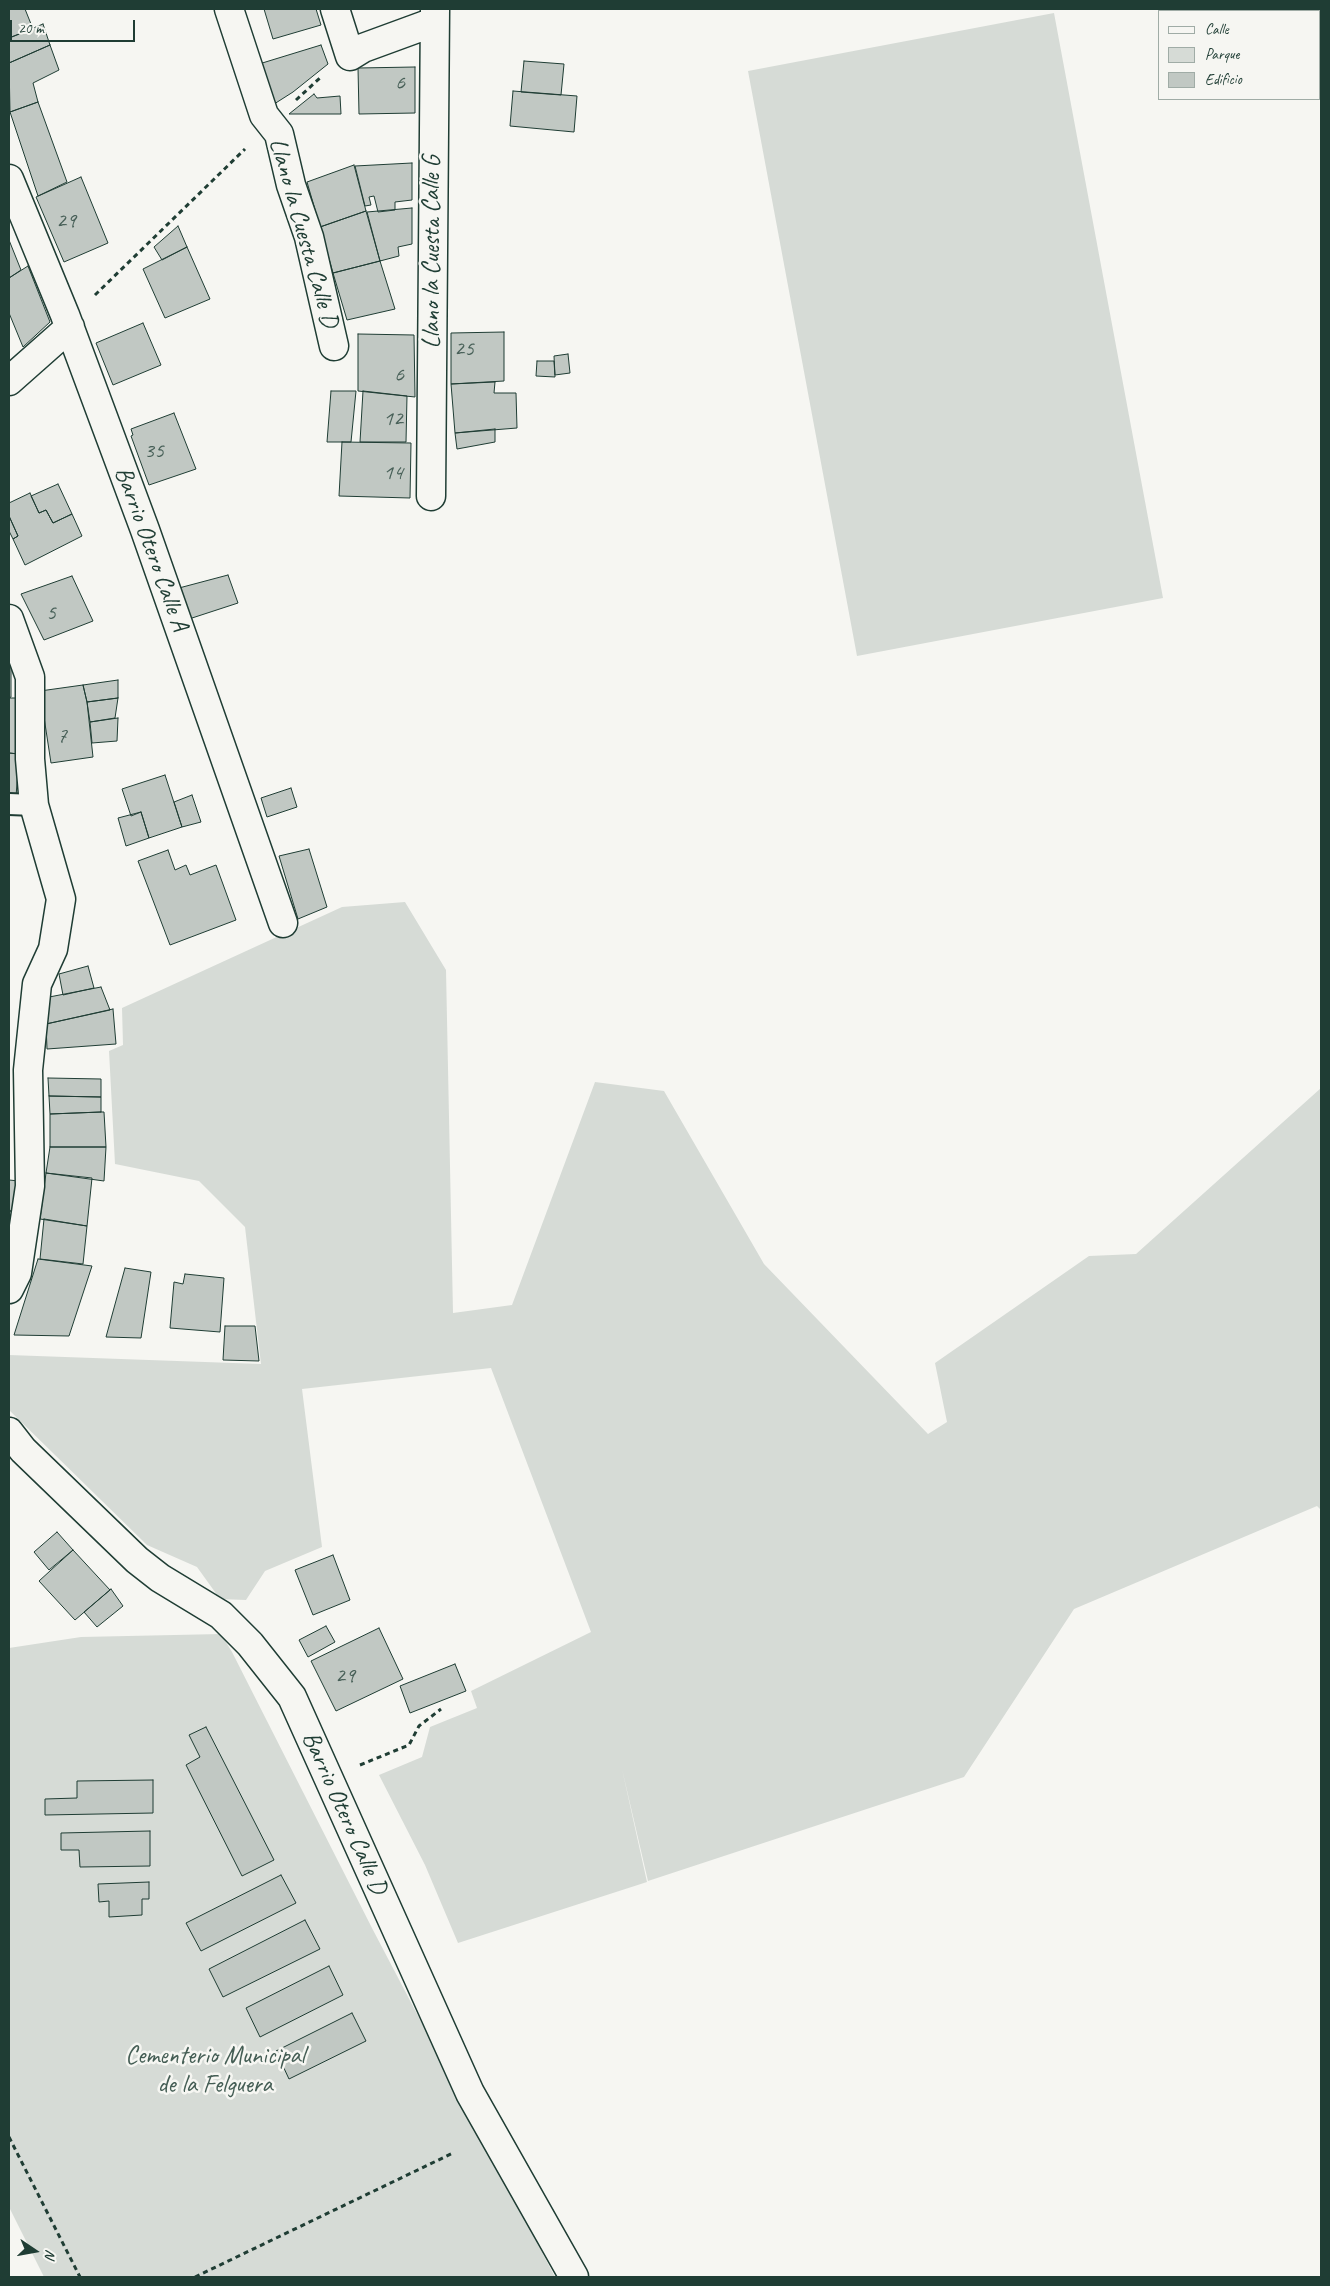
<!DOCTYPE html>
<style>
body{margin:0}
#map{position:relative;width:1330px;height:2286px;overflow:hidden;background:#f6f6f2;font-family:Caveat,sans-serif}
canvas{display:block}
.frame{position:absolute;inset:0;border:10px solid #1f3d34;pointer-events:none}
.legend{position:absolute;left:1158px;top:10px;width:162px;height:90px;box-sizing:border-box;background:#f6f6f2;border:1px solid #a0aca6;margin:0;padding:6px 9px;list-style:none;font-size:15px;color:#1f3d34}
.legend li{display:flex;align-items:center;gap:10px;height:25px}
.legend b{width:25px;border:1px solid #a0aca6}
.north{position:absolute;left:10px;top:2226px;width:50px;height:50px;-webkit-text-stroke:4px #f6f6f2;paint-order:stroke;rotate:102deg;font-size:14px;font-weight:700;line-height:20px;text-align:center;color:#1f3d34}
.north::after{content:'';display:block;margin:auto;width:18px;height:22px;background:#1f3d34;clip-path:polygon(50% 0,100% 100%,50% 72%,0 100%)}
.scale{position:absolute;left:10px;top:20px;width:125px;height:22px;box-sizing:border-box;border:2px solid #1f3d34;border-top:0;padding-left:6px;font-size:15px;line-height:18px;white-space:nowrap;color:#1f3d34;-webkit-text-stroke:4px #f6f6f2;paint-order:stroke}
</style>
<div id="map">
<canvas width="1330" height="2286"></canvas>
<div class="frame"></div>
<ul class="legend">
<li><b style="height:6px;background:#f6f6f2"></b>Calle</li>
<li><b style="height:14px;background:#d6dbd6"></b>Parque</li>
<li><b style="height:14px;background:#c1c8c3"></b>Edificio</li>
</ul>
<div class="north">N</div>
<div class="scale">20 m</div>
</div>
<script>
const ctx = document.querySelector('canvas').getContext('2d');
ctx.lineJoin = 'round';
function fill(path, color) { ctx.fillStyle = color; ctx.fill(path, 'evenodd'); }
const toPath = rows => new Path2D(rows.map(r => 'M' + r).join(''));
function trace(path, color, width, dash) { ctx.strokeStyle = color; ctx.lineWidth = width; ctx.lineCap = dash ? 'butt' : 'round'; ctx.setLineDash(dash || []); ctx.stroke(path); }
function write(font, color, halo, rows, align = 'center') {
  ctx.font = font + ' Caveat,sans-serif'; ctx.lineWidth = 5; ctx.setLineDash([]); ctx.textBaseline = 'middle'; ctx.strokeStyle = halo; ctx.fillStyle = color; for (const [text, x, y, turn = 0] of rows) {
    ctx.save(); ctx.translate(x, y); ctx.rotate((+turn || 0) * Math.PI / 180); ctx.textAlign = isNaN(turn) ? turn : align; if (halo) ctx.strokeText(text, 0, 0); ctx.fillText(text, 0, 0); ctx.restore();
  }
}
const green = toPath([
 [1054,13,1163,598,857,656,748,71],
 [405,902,446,970,453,1313,512,1305,595,1082,664,1091,764,1264,928,1434,947,1422,935,1363,1089,1256,1136,1254,1321,1088,1321,1510,1317,1506,1074,1609,964,1777,648,1881,622,1769,647,1882,458,1943,425,1865,379,1775,422,1757,430,1727,477,1708,471,1691,591,1632,491,1368,302,1389,322,1547,265,1571,246,1600,220,1599,197,1567,147,1545,9,1410,9,1355,261,1364,245,1227,199,1181,115,1164,109,1051,123,1045,122,1008,342,907],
 [221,1634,232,1652,373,1930,555,2277,44,2277,9,2207,9,1648,81,1637]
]);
const building = toPath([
 [9,9,25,9,33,29,9,38,9,9],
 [264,9,316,9,321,25,273,39,264,9],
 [43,24,50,45,9,63,9,38,43,24],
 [50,45,59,70,33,83,38,102,10,112,9,63,50,45],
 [321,45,328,64,293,92,271,106,259,64,321,45],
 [524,61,564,64,561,95,521,92,524,61],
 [415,67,415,113,359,114,358,68,415,67],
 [513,91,577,96,574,132,510,126,513,91],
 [314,94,317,98,340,96,341,114,289,114,314,94],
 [38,102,67,182,38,196,10,112,38,102],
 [412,163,412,200,395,202,395,210,378,212,374,196,369,197,371,205,365,206,355,166,412,163],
 [354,165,366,211,320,227,307,182,354,165],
 [81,177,108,243,64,262,36,197,81,177],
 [412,208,412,244,398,247,399,256,380,261,367,212,412,208],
 [366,211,380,261,333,273,320,227,366,211],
 [178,226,187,247,162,260,154,247,178,226],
 [9,240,21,270,9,278,9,240],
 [187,247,210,299,165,318,143,269,187,247],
 [380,261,395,309,347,320,333,273,380,261],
 [28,266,50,322,23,347,9,313,9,278,28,266],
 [143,323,161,365,113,385,96,343,143,323],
 [504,332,504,381,451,384,451,333,504,332],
 [358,334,414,335,415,397,358,391,358,334],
 [568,354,570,373,555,375,554,356,568,354],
 [537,361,554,361,555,377,536,376,537,361],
 [495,382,494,393,516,393,517,428,455,433,451,384,495,382],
 [331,391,356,391,351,442,327,442,331,391],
 [363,391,407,396,406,442,360,442,363,391],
 [174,413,196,469,149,485,131,436,133,435,131,429,174,413],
 [495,429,495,442,457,449,455,433,495,429],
 [342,442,411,443,410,498,339,496,342,442],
 [58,484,72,514,53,523,46,510,39,513,31,496,58,484],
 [30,493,39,513,46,510,53,523,72,514,82,536,25,565,13,539,18,536,9,516,9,503,30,493],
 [9,516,18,536,13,539,9,531,9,516],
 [228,575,238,603,189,619,179,588,228,575],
 [72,576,93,621,44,640,21,594,72,576],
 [9,662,11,662,11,697,9,698,9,662],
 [118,680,118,698,87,702,83,685,118,680],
 [83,685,87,702,93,757,51,763,40,691,83,685],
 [9,698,22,698,19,754,9,753,9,698],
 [118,698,115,718,90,722,87,702,118,698],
 [118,718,117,741,92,743,90,722,118,718],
 [9,753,19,754,16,797,9,797,9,753],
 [165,775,182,827,149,838,141,812,131,816,122,789,165,775],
 [291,788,297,807,267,817,261,798,291,788],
 [192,795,201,822,182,827,174,802,192,795],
 [141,812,149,838,126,846,118,818,141,812],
 [309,849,327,907,298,919,279,856,309,849],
 [168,850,175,870,186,865,190,875,216,865,236,920,170,945,138,861,168,850],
 [88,966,94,988,63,995,59,974,88,966],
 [101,987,110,1010,46,1024,44,998,101,987],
 [113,1009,116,1044,47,1049,46,1024,113,1009],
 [48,1078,101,1079,101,1097,49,1096,48,1078],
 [49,1096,101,1097,101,1112,50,1114,49,1096],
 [101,1112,104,1112,106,1147,50,1147,50,1114,101,1112],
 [50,1147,106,1147,104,1181,46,1173,50,1147],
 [46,1173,92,1178,87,1226,40,1219,46,1173],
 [9,1180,19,1181,15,1211,9,1211,9,1180],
 [9,1211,15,1211,16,1231,9,1231,9,1211],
 [44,1219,87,1226,83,1264,40,1259,44,1219],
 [38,1259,92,1266,69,1336,14,1335,38,1259],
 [125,1268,151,1272,141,1338,106,1337,125,1268],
 [185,1274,224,1278,220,1332,170,1328,174,1282,183,1284,185,1274],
 [225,1326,255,1326,259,1361,223,1360,225,1326],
 [57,1532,73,1550,49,1570,34,1552,57,1532],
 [73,1550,110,1590,75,1620,39,1581,73,1550],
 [333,1555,350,1600,313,1615,295,1570,333,1555],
 [111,1589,123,1606,97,1627,84,1612,111,1589],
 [326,1626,335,1642,308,1657,299,1640,326,1626],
 [379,1628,403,1679,336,1711,311,1661,379,1628],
 [455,1664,466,1691,410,1713,400,1686,455,1664],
 [206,1727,274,1860,242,1876,186,1765,200,1757,189,1735,206,1727],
 [153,1780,153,1813,45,1815,45,1799,77,1798,77,1781,153,1780],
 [150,1831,150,1866,80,1867,79,1850,61,1850,61,1833,150,1831],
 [281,1875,296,1903,201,1951,186,1923,281,1875],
 [149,1882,149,1899,142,1899,142,1915,109,1917,109,1901,99,1902,98,1884,149,1882],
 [305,1920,320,1949,223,1997,209,1969,305,1920],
 [329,1966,343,1995,260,2037,246,2008,329,1966],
 [352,2013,366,2041,289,2079,276,2051,352,2013]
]);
const path = toPath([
 [296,100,321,77],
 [95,295,245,149],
 [360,1765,409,1745,419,1726,441,1709],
 [9,2137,80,2277],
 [195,2277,453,2153]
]);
const service = toPath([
 [9,804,34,805]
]);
const minor = toPath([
 [229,9,264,115,279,134,291,185,309,237,334,346],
 [335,9,350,56,363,48,434,22],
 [9,179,65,315,145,530,283,923],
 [9,381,70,327],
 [431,496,435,9],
 [9,619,30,677,30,759,34,805,61,899,53,949,37,984,28,1070,30,1186,17,1273,9,1289],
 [9,1432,23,1450,137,1560,160,1578,221,1615,250,1644,292,1697,470,2093,574,2277]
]);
const numberNames = [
 ["6",400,83],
 ["29",66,221],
 ["25",464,349],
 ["6",399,375],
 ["12",393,419],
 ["35",154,451],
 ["14",393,473],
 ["5",51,613],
 ["7",62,736],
 ["29",345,1676]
];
const streetNames = [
 ["Llano la Cuesta Calle D",303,233,74],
 ["Llano la Cuesta Calle G",432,252,-90],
 ["Barrio Otero Calle A",151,549,70],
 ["Barrio Otero Calle D",344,1813,66]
];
const parkNames = [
 ["Cementerio Municipal",215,2056],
 ["de la Felguera",215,2085]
];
fill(green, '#d6dbd6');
fill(building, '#c1c8c3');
trace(building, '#1f3d34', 1);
trace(service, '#1f3d34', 24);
trace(minor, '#1f3d34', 31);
trace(path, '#1f3d34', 3, [5, 4]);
trace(service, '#f6f6f2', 20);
trace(minor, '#f6f6f2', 28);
write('22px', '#486058', null, numberNames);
write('25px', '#1f3d34', '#f6f6f2', streetNames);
write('25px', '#445d54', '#f6f6f2', parkNames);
</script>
